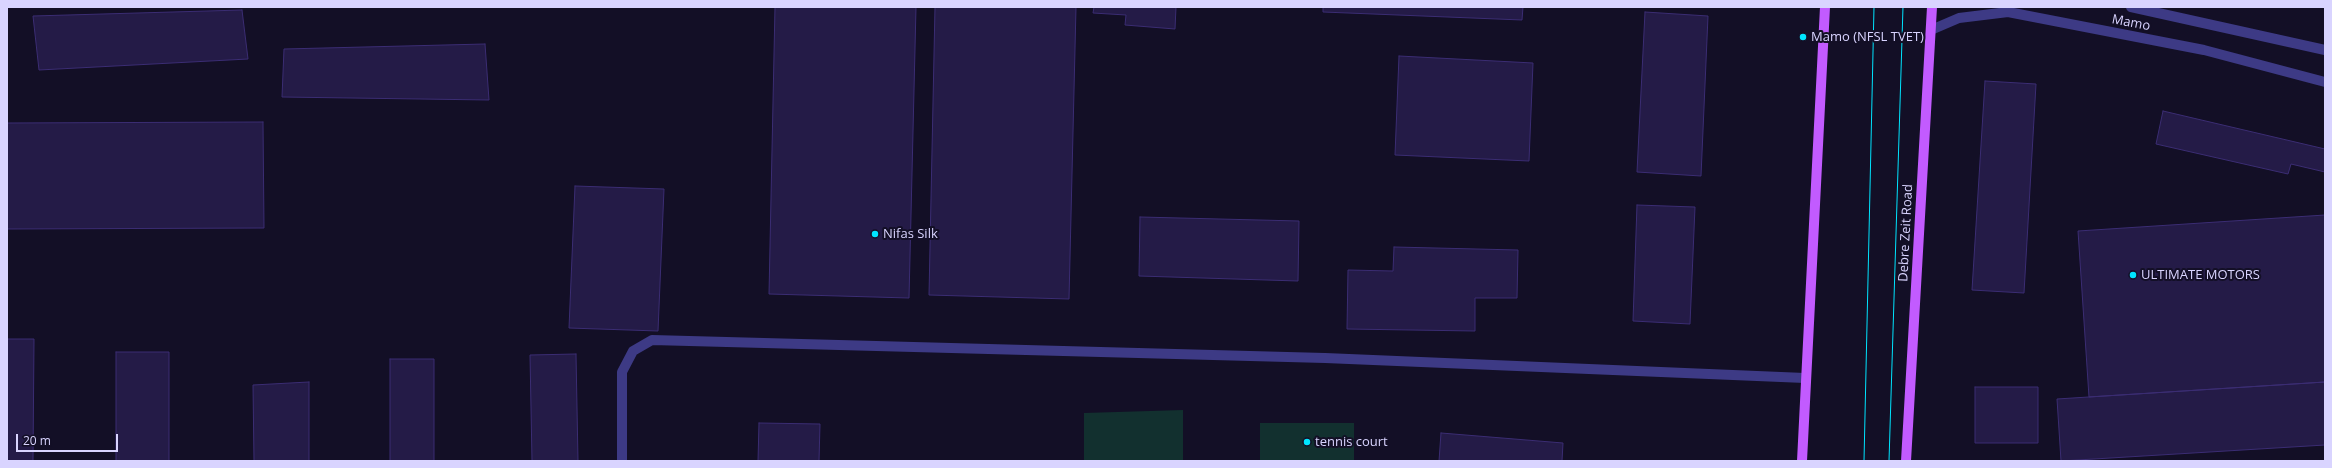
<!DOCTYPE html>
<style>
body{margin:0}
#map{position:relative;width:2332px;height:468px;overflow:hidden;background:#130f26;font-family:"Open Sans",sans-serif}
canvas{display:block}
.frame{position:absolute;inset:0;border:8px solid #d9d4ff;pointer-events:none}
.scale{position:absolute;left:16px;top:434px;width:102px;height:18px;box-sizing:border-box;border:2px solid #d9d4ff;border-top:0;padding-left:5px;font-size:12px;line-height:14px;white-space:nowrap;color:#d9d4ff;-webkit-text-stroke:3px #130f26;paint-order:stroke}
</style>
<div id="map">
<canvas width="2332" height="468"></canvas>
<div class="frame"></div>
<div class="scale">20 m</div>
</div>
<script>
const ctx = document.querySelector('canvas').getContext('2d');
ctx.lineJoin = 'round';
function fill(path, color) { ctx.fillStyle = color; ctx.fill(path, 'evenodd'); }
const toPath = rows => new Path2D(rows.map(r => 'M' + r).join(''));
function trace(path, color, width, dash) { ctx.strokeStyle = color; ctx.lineWidth = width; ctx.lineCap = dash ? 'butt' : 'round'; ctx.setLineDash(dash || []); ctx.stroke(path); }
function write(font, color, halo, rows, align = 'center') {
  ctx.font = font + ' "Open Sans",sans-serif'; ctx.lineWidth = 4; ctx.setLineDash([]); ctx.textBaseline = 'middle'; ctx.strokeStyle = halo; ctx.fillStyle = color; for (const [text, x, y, turn = 0] of rows) {
    ctx.save(); ctx.translate(x, y); ctx.rotate((+turn || 0) * Math.PI / 180); ctx.textAlign = isNaN(turn) ? turn : align; if (halo) ctx.strokeText(text, 0, 0); ctx.fillText(text, 0, 0); ctx.restore();
  }
}
const green = toPath([
 [1183,410,1183,461,1084,461,1084,413],
 [1260,423,1354,423,1354,461,1260,461]
]);
const building = toPath([
 [775,7,916,7,909,298,769,294,775,7],
 [935,7,1076,7,1069,299,929,295,935,7],
 [1094,7,1176,7,1175,29,1125,25,1126,15,1093,13,1094,7],
 [1323,7,1523,7,1522,20,1323,12,1323,7],
 [242,10,248,59,39,70,33,16,242,10],
 [1645,12,1708,16,1701,176,1637,172,1645,12],
 [485,44,489,100,282,97,284,49,485,44],
 [1399,56,1533,63,1529,161,1395,155,1399,56],
 [1985,81,2036,84,2024,293,1972,290,1985,81],
 [2163,111,2325,149,2325,172,2291,164,2288,174,2156,144,2163,111],
 [263,122,264,228,7,229,7,123,263,122],
 [575,186,664,189,658,331,569,328,575,186],
 [1637,205,1695,207,1690,324,1633,321,1637,205],
 [2325,215,2325,382,2089,397,2078,231,2325,215],
 [1140,217,1299,221,1298,281,1139,276,1140,217],
 [1394,247,1518,250,1517,298,1475,298,1475,331,1347,329,1348,270,1393,271,1394,247],
 [7,339,34,339,33,461,7,461,7,339],
 [116,352,169,352,169,461,116,461,116,352],
 [576,354,578,461,532,461,530,355,576,354],
 [390,359,434,359,434,461,390,461,390,359],
 [309,382,309,461,254,461,253,385,309,382],
 [2325,382,2325,445,2061,461,2057,399,2325,382],
 [1975,387,2038,387,2038,443,1975,443,1975,387],
 [759,423,820,424,819,461,758,461,759,423],
 [1441,433,1563,443,1562,461,1439,461,1441,433]
]);
const service = toPath([
 [622,461,622,372,633,351,652,340,1325,358,1805,378]
]);
const tertiary = toPath([
 [2131,7,2325,50],
 [1931,30,1959,18,2008,12,2204,50,2325,82]
]);
const primary = toPath([
 [1802,461,1825,7],
 [1906,461,1932,7]
]);
const tram = toPath([
 [1864,461,1874,7],
 [1889,461,1903,7]
]);
const markers = [
 [1803,37,4,"#00e5ff"],
 [875,234,4,"#00e5ff"],
 [2133,275,4,"#00e5ff"],
 [1307,442,4,"#00e5ff"]
];
const streetNames = [
 ["Mamo",2131,23,11],
 ["Debre Zeit Road",1906,233,-87]
];
const poiNames = [
 ["Mamo (NFSL TVET)",1811,37],
 ["Nifas Silk",883,234],
 ["ULTIMATE MOTORS",2141,275],
 ["tennis court",1315,442]
];
fill(green, '#12302f');
fill(building, '#241b47');
trace(building, '#3b2d73', 1);
trace(service, '#3d3a85', 10);
trace(tertiary, '#3d3a85', 10);
trace(primary, '#c25bff', 10);
trace(tram, '#00e5ff', 1);
for (const [x, y, r, color] of markers) { const dot = new Path2D(); dot.arc(x, y, r, 0, 2 * Math.PI); ctx.fillStyle = color; ctx.fill(dot); trace(dot, '#130f26', 1.5); }
write('13px', '#d9d4ff', '#130f26', streetNames);
write('13px', '#d9d4ff', '#130f26', poiNames, 'left');
</script>
